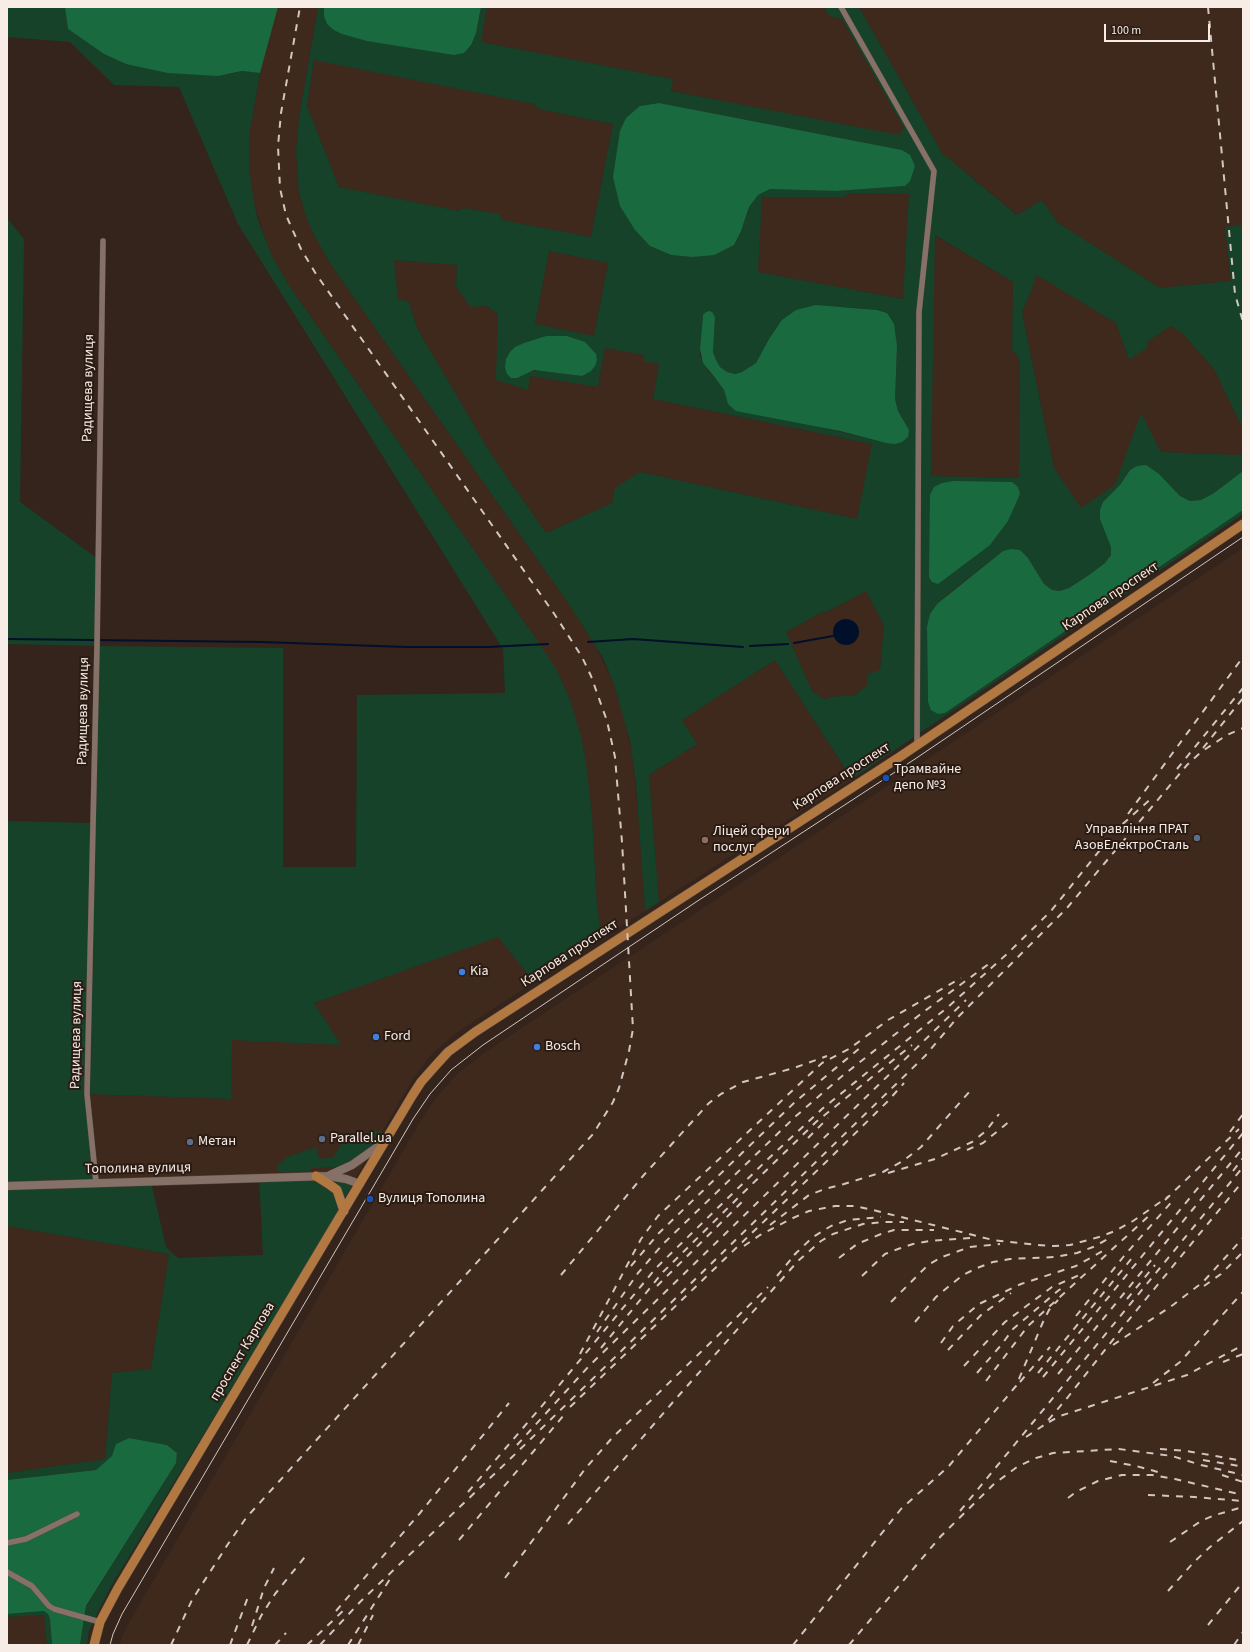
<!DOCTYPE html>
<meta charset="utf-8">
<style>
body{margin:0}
#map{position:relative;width:1250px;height:1652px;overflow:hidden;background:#34241c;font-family:"Source Sans 3",sans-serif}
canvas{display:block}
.frame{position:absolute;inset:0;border:8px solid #f7ece6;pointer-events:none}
.scale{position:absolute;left:1104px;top:24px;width:106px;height:18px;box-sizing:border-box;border:2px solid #f7ece6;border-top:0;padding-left:5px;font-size:12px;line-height:14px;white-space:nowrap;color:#f7ece6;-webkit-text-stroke:3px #2a1b13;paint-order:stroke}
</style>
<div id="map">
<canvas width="1250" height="1652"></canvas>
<div class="frame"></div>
<div class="scale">100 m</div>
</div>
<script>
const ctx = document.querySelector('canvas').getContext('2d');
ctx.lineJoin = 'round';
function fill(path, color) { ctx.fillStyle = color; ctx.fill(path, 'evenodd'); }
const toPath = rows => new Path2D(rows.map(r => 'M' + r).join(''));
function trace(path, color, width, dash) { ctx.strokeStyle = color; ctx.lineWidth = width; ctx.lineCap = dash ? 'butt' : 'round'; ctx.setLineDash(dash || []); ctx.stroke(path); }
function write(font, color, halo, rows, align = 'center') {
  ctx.font = font + ' "Source Sans 3",sans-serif'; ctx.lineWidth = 4; ctx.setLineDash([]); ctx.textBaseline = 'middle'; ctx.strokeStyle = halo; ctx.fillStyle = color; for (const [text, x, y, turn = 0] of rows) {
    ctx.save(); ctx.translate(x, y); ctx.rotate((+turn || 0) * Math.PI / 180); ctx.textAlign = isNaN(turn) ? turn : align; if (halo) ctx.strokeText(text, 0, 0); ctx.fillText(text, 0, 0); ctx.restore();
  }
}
const built = toPath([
 [278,7,318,7,299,118,296,152,299,193,314,235,331,265,570,606,596,647,614,684,626,725,632,755,638,811,645,911,602,938,597,907,592,814,584,750,570,700,561,679,532,633,292,290,272,256,265,238,254,202,249,169,249,151,250,131,260,73],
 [487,7,824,7,829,16,842,19,904,128,899,136,671,91,673,79,480,42],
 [859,7,1243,7,1243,225,1225,228,1231,281,1160,288,1057,222,1042,200,1018,215,942,153],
 [314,59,534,104,538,109,613,124,591,237,502,220,499,214,464,208,459,211,339,187,307,106],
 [850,193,909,194,904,299,757,272,762,197,844,197],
 [934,235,1013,282,1012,349,1020,360,1019,478,931,476],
 [549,251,608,263,594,336,535,324],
 [394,260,457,265,456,287,471,306,487,306,498,314,528,390,530,376,598,387,605,348,644,355,659,364,653,399,873,444,857,519,640,472,613,503,546,533,491,454,417,328,409,302,398,299],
 [1037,274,1116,323,1129,360,1147,342,1171,326,1183,334,1214,369,1243,429,1243,453,1238,455,1161,452,1141,414,1115,486,1081,509,1054,468,1022,313],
 [1243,548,1243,1645,120,1645,121,1639,131,1619,420,1122,436,1098,456,1075,487,1051,874,795],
 [866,591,884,625,880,670,867,685,855,695,831,697,826,701,812,691,786,632,824,611,826,613],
 [775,660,852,779,659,902,649,775,697,744,682,720],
 [498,936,534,982,456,1033,430,1056,414,1077,356,1177,318,1176,96,1182,87,1094,230,1099,232,1039,340,1045,314,1003],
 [7,1226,169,1254,151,1369,112,1373,105,1459,7,1473],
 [44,1614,47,1645,7,1645,7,1617]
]);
const green = toPath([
 [7,7,65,7,68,29,104,54,126,64,230,74,242,71,260,73,250,131,249,169,254,202,258,220,272,256,292,290,532,633,557,670,570,700,581,736,586,762,592,814,597,907,602,938,534,982,498,937,314,1003,341,1045,232,1040,231,1099,87,1094,96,1182,151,1182,166,1247,178,1258,263,1255,259,1178,318,1176,356,1177,341,1208,110,1588,89,1630,87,1645,80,1645,86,1607,176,1463,177,1453,167,1445,129,1438,116,1444,113,1456,96,1470,7,1480,7,1473,105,1459,112,1373,151,1369,169,1254,7,1226,7,821,93,823,97,646,7,644,7,218,24,239,20,502,98,559,97,646,283,648,283,867,356,867,357,695,505,693,503,649,238,224,179,87,114,85,70,42,7,37],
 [318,7,324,7,324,16,476,33,481,7,487,7,481,42,673,79,671,91,899,135,904,128,842,19,829,16,824,7,859,7,942,153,1017,215,1042,200,1057,222,1160,288,1231,281,1225,227,1243,225,1243,429,1214,369,1183,334,1171,326,1147,342,1148,347,1129,360,1116,323,1037,275,1022,313,1054,468,1081,508,1115,485,1141,413,1161,452,1238,455,1243,453,1243,471,1214,493,1201,500,1190,501,1180,496,1159,474,1130,470,1120,485,1103,502,1109,539,1111,547,1111,555,1105,563,1089,575,1069,588,1060,591,1052,590,1044,584,1028,558,1011,549,1003,551,948,594,938,603,927,627,928,702,938,714,945,713,1243,510,1243,514,852,779,775,660,682,720,697,744,649,775,659,902,645,911,636,784,630,741,614,684,603,658,570,606,331,265,314,235,308,222,299,193,296,152,299,118],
 [314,60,534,104,538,109,613,124,591,237,502,220,499,214,464,208,459,211,339,187,307,106],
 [659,103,902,150,905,186,836,191,770,189,758,195,749,207,741,231,734,245,692,257,671,255,650,246,640,106],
 [850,193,909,194,903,299,758,272,762,197,844,197],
 [935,235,1013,282,1012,349,1020,360,1019,478,931,476],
 [549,251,608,263,594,336,535,324],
 [394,260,457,265,456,287,471,307,487,306,498,314,496,380,528,390,530,376,598,387,605,348,644,355,643,361,659,364,653,399,872,444,857,519,640,472,615,488,612,503,546,533,491,454,417,328,409,302,398,299],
 [844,307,877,310,887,313,897,346,895,399,898,411,909,430,886,443,728,404,724,390,716,379,709,372,700,356,700,349,703,315,715,318,713,352,716,360,720,367,727,372,735,374,742,372,756,363,769,339],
 [546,336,567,336,585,342,582,376,541,370,528,372],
 [1020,494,1008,521,990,545],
 [866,591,884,625,880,670,868,674,867,685,855,695,831,697,826,700,812,691,786,632,824,611,825,613],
 [373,1130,382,1132,376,1143,351,1162,337,1169,335,1167,312,1168,309,1171,287,1172,280,1172,277,1169,278,1165,287,1157,307,1150,317,1148,319,1159,334,1157,339,1147,347,1140],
 [44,1611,48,1614,50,1619,52,1645,47,1645,44,1615,7,1617,7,1614]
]);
const forest = toPath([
 [65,7,278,7,260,73,242,71,218,76,168,73,126,64,104,54,68,29],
 [324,7,481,7,476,33,471,45,464,53,454,55,367,41,342,34,334,30,327,24,324,16],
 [659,103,902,150,910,155,915,166,910,181,905,186,836,191,770,189,758,195,749,207,741,231,734,245,714,255,692,257,671,255,650,246,635,230,620,206,613,177,620,131,626,118,640,106],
 [816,305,877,310,887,313,894,324,897,346,895,399,898,411,909,430,908,437,902,442,895,444,886,443,840,431,736,411,728,404,724,390,716,379,703,363,700,349,703,315,706,312,710,311,713,313,715,318,713,352,716,360,720,367,727,372,735,374,742,372,756,363,769,339,782,320,796,310],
 [546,336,567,336,585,342,596,354,597,360,595,366,591,371,582,376,534,370,517,378,511,378,507,374,505,367,506,359,510,352,515,347,524,343],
 [1146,465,1159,474,1180,496,1190,501,1201,500,1214,493,1243,471,1243,510,945,713,938,714,931,710,928,702,927,627,930,614,938,603,1003,551,1011,549,1020,550,1028,558,1044,584,1052,590,1060,591,1069,588,1089,575,1105,563,1111,555,1111,547,1100,519,1100,510,1103,502,1120,485,1130,470,1137,466],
 [953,481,1012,482,1018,487,1020,494,1008,521,990,545,938,584,932,582,929,577,930,495,934,487,942,483],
 [129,1438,167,1445,177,1453,176,1463,86,1606,80,1645,52,1645,50,1619,48,1614,44,1611,7,1614,7,1480,96,1470,112,1456,116,1444]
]);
const water = toPath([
 '833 632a13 13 0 1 1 26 0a13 13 0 1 1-26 0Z'
]);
const stream = toPath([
 [7,639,262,642,406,647,488,647,548,644],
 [588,642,633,639,743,647],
 [794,643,833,636],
 [750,646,788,644]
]);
const minor = toPath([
 [841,7,934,171,919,312,917,745],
 [96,1182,87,1094,97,646,103,241],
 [7,1543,26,1539,77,1514],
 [7,1572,32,1586,49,1606,54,1609,100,1622]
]);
const secondary = toPath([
 [330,1175,352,1165,383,1143],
 [7,1186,328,1176,346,1179,360,1184]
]);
const primary = toPath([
 [316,1176,330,1185,337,1190,344,1211],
 [94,1645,100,1622,118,1588,412,1096,421,1082,437,1064,448,1052,475,1032,901,756,1243,524]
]);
const tram = toPath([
 [110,1645,113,1634,122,1614,413,1119,430,1094,451,1070,483,1045,696,902,915,759,1243,537]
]);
const rail = toPath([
 [1208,7,1235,294,1243,322],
 [1203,748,1243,698],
 [1177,769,1243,688],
 [1128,814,1243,657],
 [1230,1132,1243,1114],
 [808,1138,828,1118],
 [967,1150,983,1143,1010,1121],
 [1233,1171,1243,1158],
 [888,1173,935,1159,972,1142,986,1131,999,1114],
 [1165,1200,1239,1129],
 [770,1225,809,1195,825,1189,844,1184,883,1172,903,1161,921,1147,970,1091],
 [744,1246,760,1235,793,1218,809,1211,835,1206,854,1206,869,1209,993,1240,1037,1245,1054,1246,1070,1245,1099,1237,1115,1231,1133,1221,1169,1196],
 [794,1255,813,1237,831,1226,848,1220,881,1217],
 [839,1258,857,1244,881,1234,894,1230,934,1230],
 [631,1266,659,1233,795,1102,861,1047],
 [561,1275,643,1176,709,1103,721,1094,743,1082,794,1068,827,1056],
 [777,1276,797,1252],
 [862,1276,885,1254,898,1249,913,1244,929,1241,971,1238],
 [657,1286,746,1198],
 [1204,1286,1221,1274,1243,1252],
 [1127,1299,1155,1265],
 [891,1302,928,1265,942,1257,970,1247,1000,1244],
 [1076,1316,1124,1256,1175,1198],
 [915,1322,936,1297,948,1287,963,1275,977,1268,993,1262,1010,1259,1055,1257,1077,1253,1093,1247,1110,1238],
 [597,1332,638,1273,663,1244,796,1116,841,1077,922,1013,990,963],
 [941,1343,953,1326,979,1304,1021,1284,1076,1266,1108,1248],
 [1113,1345,1173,1305,1203,1282,1243,1238],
 [601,1348,663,1272,743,1193,816,1122,912,1045],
 [948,1350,981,1315,1011,1293],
 [580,1354,641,1239,658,1216,822,1063,849,1049,888,1020,961,978],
 [1223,1362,1243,1354],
 [964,1366,1005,1322,1052,1287,1084,1273],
 [977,1373,1002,1344,1013,1329,1059,1290,1066,1286],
 [1038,1373,1132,1258],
 [1058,1374,1243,1148],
 [1043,1377,1243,1133],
 [986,1381,1028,1326,1151,1214],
 [1020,1382,1050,1347],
 [1153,1383,1180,1362,1243,1292],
 [570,1407,825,1163,888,1101,904,1083],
 [1049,1422,1060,1416,1187,1375,1243,1345],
 [1026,1437,1044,1425,1068,1397,1127,1322,1243,1181],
 [517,1445,589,1366,966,1000],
 [1160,1449,1187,1451,1243,1461],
 [1203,1460,1239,1466],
 [1110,1461,1136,1466,1158,1472],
 [1222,1475,1243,1482],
 [468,1492,547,1400,656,1268,768,1159,822,1109,948,1007,1008,953,1051,911,1116,830,1154,796],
 [1148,1495,1194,1497,1243,1501],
 [1068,1498,1076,1492,1098,1481,1122,1475,1152,1475,1175,1479,1243,1495],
 [960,1511,1243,1167],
 [568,1524,673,1402,798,1261,821,1241,833,1234,863,1224,883,1222,904,1222],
 [459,1540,564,1415],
 [1170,1542,1201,1521,1215,1515,1243,1507],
 [505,1578,585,1469,612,1438,768,1287],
 [1168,1591,1194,1562,1210,1547,1243,1521],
 [336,1611,420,1513,509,1403],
 [1208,1625,1243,1582],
 [252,1626,264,1588,274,1568],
 [171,1645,192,1600,228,1544,246,1518,593,1134,613,1102,619,1088,629,1051,633,1029,622,842,615,757,607,721,591,676,582,657,555,615,316,274,301,249,286,215,280,188,278,146,281,113,300,7],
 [230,1645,248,1597],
 [247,1645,261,1616,275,1594,308,1553],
 [275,1645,286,1633],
 [307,1645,345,1609],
 [320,1645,360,1602,508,1461,925,1056,957,1018,1067,908,1187,765,1201,752,1227,735,1243,728],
 [348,1645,390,1579],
 [358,1645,373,1615],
 [793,1645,901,1509,949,1466,1016,1386,1043,1322,1049,1310,1058,1300],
 [849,1645,941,1536,994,1484,1017,1467,1036,1458,1053,1453,1119,1449,1172,1456,1201,1465,1243,1475],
 [1234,1645,1243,1632]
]);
const markers = [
 [886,778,4,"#1a4fb4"],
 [1197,838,4,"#5c6f8a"],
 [705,840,4,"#8d6e63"],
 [462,972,4,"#3f7fe0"],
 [376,1037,4,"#3f7fe0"],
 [537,1047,4,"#3f7fe0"],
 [322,1139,4,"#5c6f8a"],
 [190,1142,4,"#5c6f8a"],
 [370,1199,4,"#1a4fb4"]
];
const streetNames = [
 ["Радищева вулиця",89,388,-89],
 ["Карпова проспект",1111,597,-34],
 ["Радищева вулиця",84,711,-89],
 ["Карпова проспект",842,777,-33],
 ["Карпова проспект",570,954,-33],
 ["Радищева вулиця",77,1035,-89],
 ["Тополина вулиця",138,1169,-1],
 ["проспект Карпова",243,1352,-59]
];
const poiNames = [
 ["Трамвайне",894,770],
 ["депо №3",894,786],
 ["Управління ПРАТ",1189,830,"right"],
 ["АзовЕлектроСталь",1189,846,"right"],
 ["Ліцей сфери",713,832],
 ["послуг",713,848],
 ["Kia",470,972],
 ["Ford",384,1037],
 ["Bosch",545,1047],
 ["Parallel.ua",330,1139],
 ["Метан",198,1142],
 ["Вулиця Тополина",378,1199]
];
fill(built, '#3f291d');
fill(green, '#164229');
fill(forest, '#1a6a40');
fill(water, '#00102a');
trace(stream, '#00102a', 2);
trace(minor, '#50433c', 6);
trace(secondary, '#50433c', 9);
trace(primary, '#50433c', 10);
trace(minor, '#857167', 5.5);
trace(secondary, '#857167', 8);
trace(primary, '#b27841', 9);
trace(tram, '#d2c6c0', 1);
trace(rail, '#d2c6c0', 2, [7, 7]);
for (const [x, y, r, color] of markers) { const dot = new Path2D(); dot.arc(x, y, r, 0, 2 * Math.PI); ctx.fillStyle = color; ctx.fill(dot); trace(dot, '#2a1b13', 1.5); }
write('14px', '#f7ece6', '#2a1b13', streetNames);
write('14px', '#f7ece6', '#2a1b13', poiNames, 'left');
</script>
